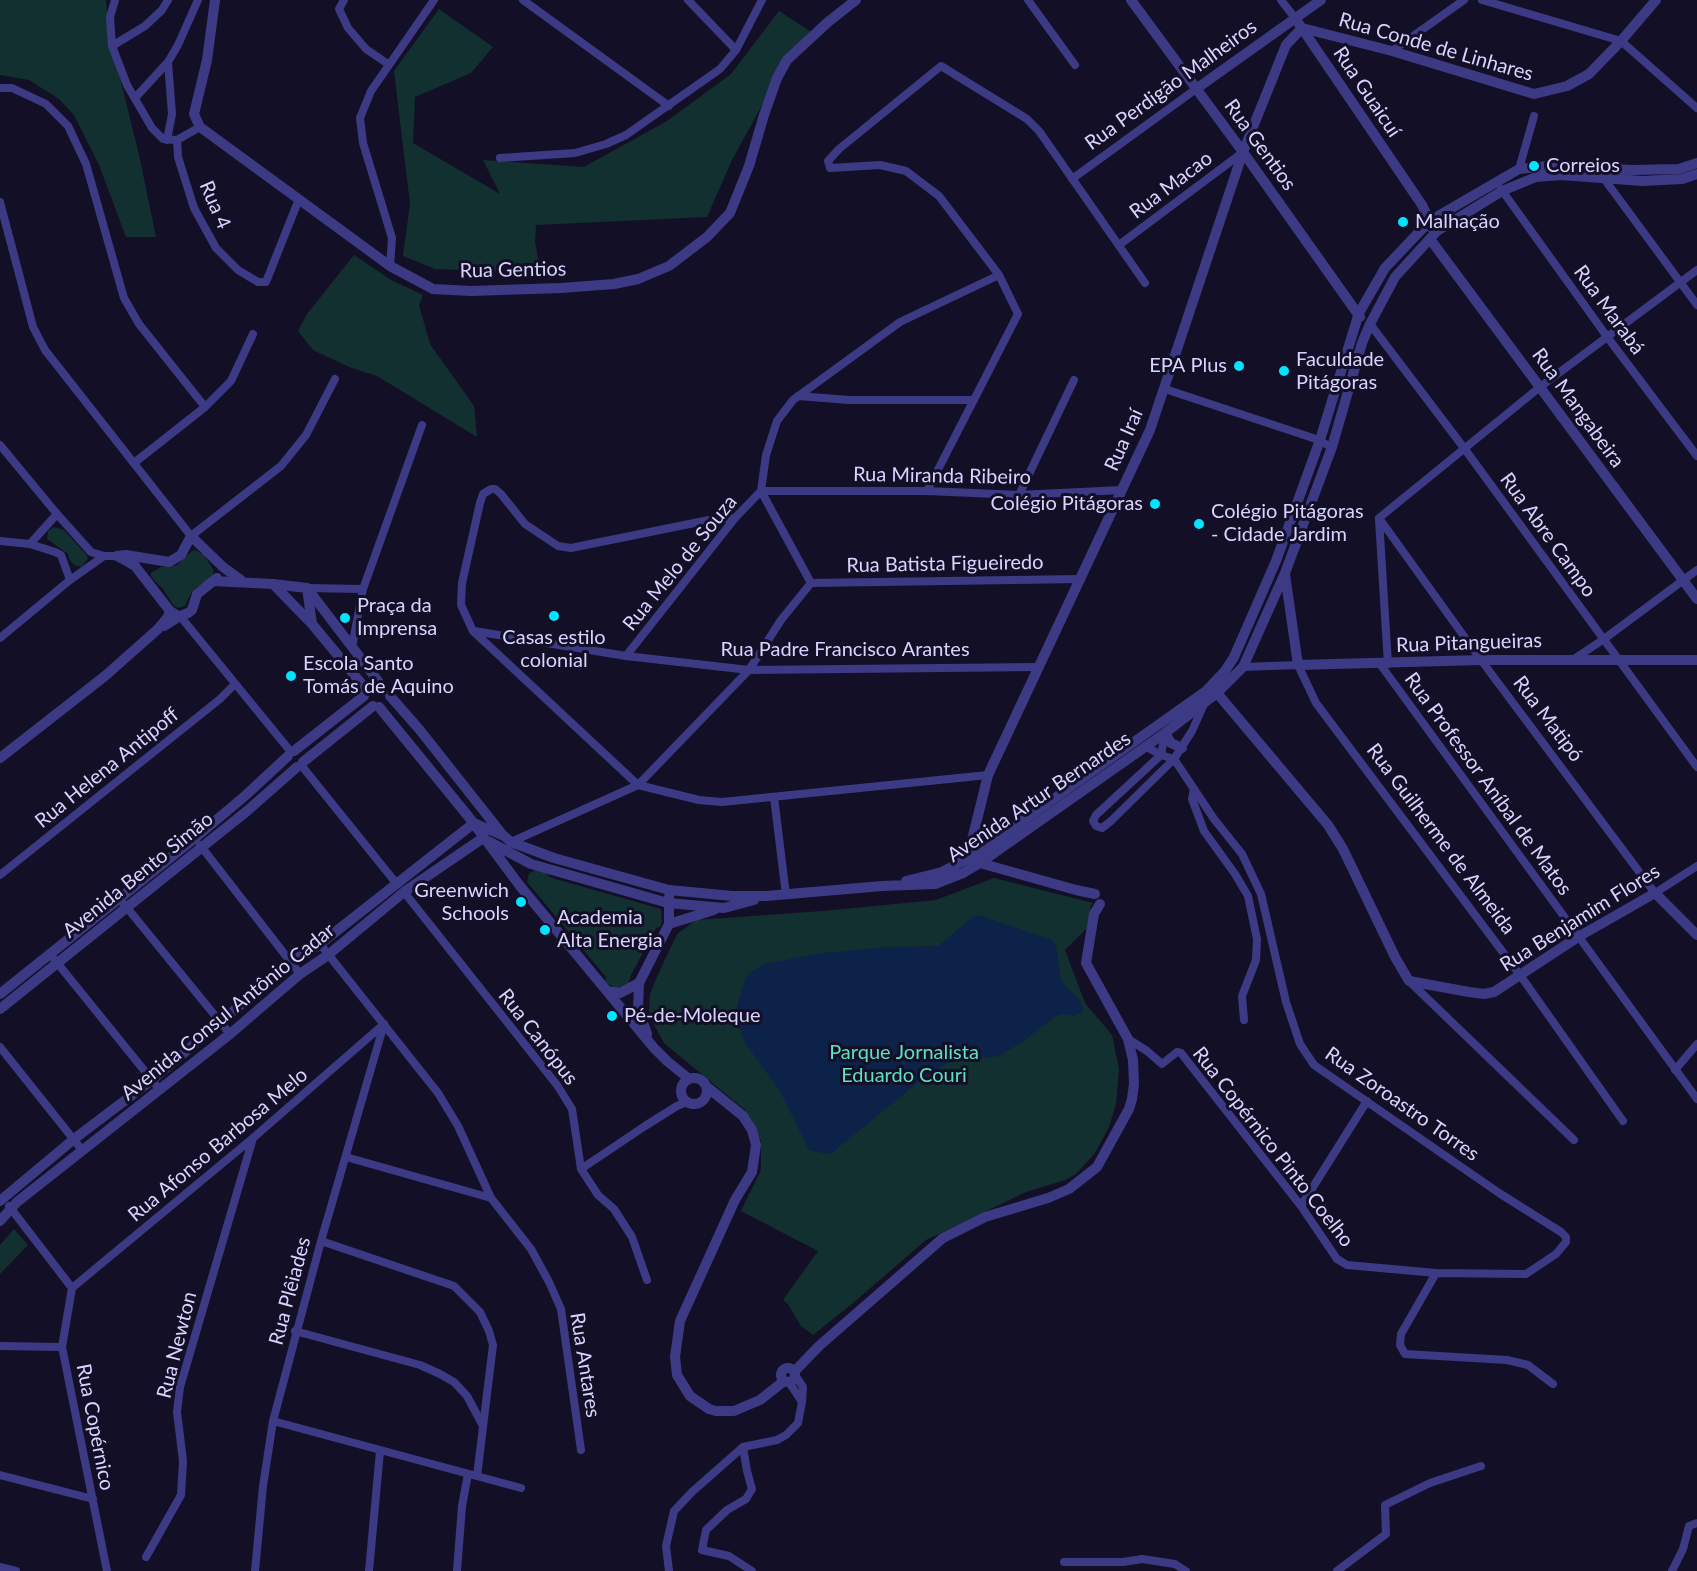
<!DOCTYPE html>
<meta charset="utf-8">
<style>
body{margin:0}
canvas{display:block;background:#130f26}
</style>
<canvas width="1697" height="1571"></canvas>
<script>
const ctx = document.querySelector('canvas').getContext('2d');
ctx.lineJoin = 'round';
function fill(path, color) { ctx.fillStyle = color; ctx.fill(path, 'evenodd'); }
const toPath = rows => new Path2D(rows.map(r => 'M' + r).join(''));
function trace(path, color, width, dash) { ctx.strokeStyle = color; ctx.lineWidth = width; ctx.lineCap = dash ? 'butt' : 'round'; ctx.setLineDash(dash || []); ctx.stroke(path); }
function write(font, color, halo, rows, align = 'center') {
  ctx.font = font + ' Lato,sans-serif'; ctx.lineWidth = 6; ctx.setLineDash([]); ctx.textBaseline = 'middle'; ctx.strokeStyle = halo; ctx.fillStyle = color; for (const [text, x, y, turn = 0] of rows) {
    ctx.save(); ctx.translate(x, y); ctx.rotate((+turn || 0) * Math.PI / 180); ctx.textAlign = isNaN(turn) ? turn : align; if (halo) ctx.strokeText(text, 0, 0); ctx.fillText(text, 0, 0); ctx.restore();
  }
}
const green = toPath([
 [0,0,106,0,109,33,139,155,156,237,126,237,99,165,74,115,59,99,29,80,0,75],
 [439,9,493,47,471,73,415,97,413,143,500,194,483,160,584,167,667,121,731,74,779,11,813,33,785,63,732,160,707,217,536,225,535,242,541,273,435,269,403,256,410,204,394,71],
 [354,255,391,280,423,295,419,305,430,344,474,406,477,437,377,376,349,367,313,350,298,331,307,314],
 [54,527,64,530,86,554,88,559,81,567,74,565,69,559,68,554,47,539,48,531],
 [195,550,204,555,213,569,213,573,212,578,195,588,190,595,185,606,178,608,174,606,163,589,151,577,151,573,161,567,177,565,192,551],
 [536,870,546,872,548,876,552,878,661,909,662,923,660,927,656,928,631,975,628,984,617,988,605,983,606,977,527,882,529,873],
 [994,878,1093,903,1090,907,1092,917,1089,926,1065,950,1085,1003,1112,1035,1119,1069,1116,1104,1109,1127,1095,1153,1076,1174,1065,1180,1026,1192,926,1240,853,1303,813,1335,801,1326,788,1304,783,1300,818,1251,741,1211,761,1170,761,1141,753,1123,745,1110,664,1043,652,1021,649,1010,650,994,656,979,677,934,696,920,823,911,936,900],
 [14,1229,28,1245,0,1274,0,1245]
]);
const water = toPath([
 [979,915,1052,940,1056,946,1061,981,1081,1002,1084,1011,1074,1016,1062,1014,1056,1016,1022,1042,999,1056,947,1063,916,1084,833,1152,827,1154,809,1150,780,1091,745,1043,739,1026,737,1006,746,977,752,971,764,964,823,953,888,947,938,946,974,916]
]);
const minor = toPath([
 [115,0,110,17,112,46,127,85,152,128,163,139,177,140],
 [344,0,339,9,348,28,366,49,388,64],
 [523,0,669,106],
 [688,0,736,50],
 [1028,0,1075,65],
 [1281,0,1295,18],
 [1482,0,1621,41,1697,108],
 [112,46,145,26,162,10,168,0],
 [1392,51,1464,0],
 [0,88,12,88,46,104,68,126,86,164,124,298,139,324,205,407],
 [135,98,168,62,178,45,198,0],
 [200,127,177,140,178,157,194,208,216,248,238,270,258,282,266,282,299,199],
 [167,140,172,114,168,62],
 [500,158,575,153,606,144,626,135,720,69,736,50,762,0],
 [1519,169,1534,116],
 [1072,179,1196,89],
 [1605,180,1697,305],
 [1501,189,1608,338,1697,456],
 [0,202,33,327,45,350,191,536,281,466,306,435,335,379],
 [1119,245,1242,153],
 [390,266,392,238,363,143,360,118,371,91,434,0],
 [1370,324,1464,448,1697,767],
 [1165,389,1313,438,1332,447],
 [798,396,849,400,974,400],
 [0,445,57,514,91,552,104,556,117,556],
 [134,463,205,407,231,381,253,334],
 [927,491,1018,314,999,275,939,196,906,171,880,165,830,168,828,161,839,149,941,66,1027,119,1039,131,1145,283],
 [1019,495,1074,380],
 [735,518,709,520,571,548,558,546,525,524,501,494,495,489,491,489,483,494,480,503,462,583,461,605,473,631,638,785,699,800,722,802,988,775],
 [1379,518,1481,660,1655,893,1697,866],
 [1379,518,1540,387,1697,270],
 [1379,519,1388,664],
 [0,541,30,544,55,552,61,555,70,580],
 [30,544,57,514],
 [811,583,761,491,766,455,777,421,793,400,900,322,999,275],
 [811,583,1081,579],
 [307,588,363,589],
 [180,616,291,752],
 [474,631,626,656,749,670,1039,667],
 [0,638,70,580,104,556],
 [352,647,363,589,422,425],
 [626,656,735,518,761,491,927,491,1019,495,1122,490],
 [1574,659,1604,639,1697,570],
 [1380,664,1697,1099],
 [1243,667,1298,665,1316,703,1520,975,1623,1121],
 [1165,733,1161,755,1096,815,1093,821,1096,826,1102,828,1111,821,1174,759,1192,731,1204,704],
 [301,765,396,883],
 [1194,789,1192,799,1204,831,1235,874,1248,896,1257,939,1256,960,1242,996,1244,1020],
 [774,797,786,895],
 [511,842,638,785,749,670,781,620,811,583],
 [200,845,300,974],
 [0,875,220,699,234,685],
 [404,892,557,1085,572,1109,581,1169,598,1195,614,1209,632,1237,647,1280],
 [124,904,230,1034],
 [320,944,438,1093,458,1126,491,1198,531,1249,549,1282,561,1309,581,1450],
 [50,954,160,1090],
 [1409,981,1574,1140],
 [1128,1039,1147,1051,1162,1064,1177,1052,1181,1053,1301,1206,1337,1259,1347,1265,1436,1273,1526,1274,1556,1254,1566,1242,1566,1237,1561,1232,1499,1193,1314,1065,1300,1044,1286,1002,1261,894,1242,854,1214,819,1174,759,1161,755,1145,746],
 [0,1047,82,1150],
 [1675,1070,1697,1044],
 [346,1157,491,1198],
 [581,1169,645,1126,677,1106,687,1102],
 [9,1206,72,1288],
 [1301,1206,1367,1101],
 [321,1241,454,1286,480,1312,489,1331,493,1345,477,1476],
 [1436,1273,1401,1334,1400,1345,1405,1354,1507,1360,1528,1365,1553,1384],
 [72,1288,253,1138,384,1024],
 [72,1288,62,1347,107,1571],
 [295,1331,420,1365,440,1374,454,1382,467,1396,482,1424],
 [0,1346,62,1347],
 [789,1382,802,1402],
 [273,1421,521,1488],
 [743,1447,747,1471,752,1489,746,1499,727,1510,706,1530,702,1550,729,1556,752,1571],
 [0,1475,93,1499],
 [146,1557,181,1495,183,1461,177,1412,180,1387,253,1138],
 [1064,1562,1123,1562,1142,1559,1175,1564,1186,1571],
 [0,1567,16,1571],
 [255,1571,263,1486,273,1421,321,1241,384,1024],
 [369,1571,380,1451],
 [457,1571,462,1506,468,1474],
 [669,1571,666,1546,674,1511,692,1492,743,1447,777,1440,786,1435,798,1423,802,1402,803,1387,795,1375],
 [1337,1571,1386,1534,1385,1505,1430,1483,1481,1466],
 [1672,1571,1683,1549,1689,1526,1697,1523]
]);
const tertiary = toPath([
 [215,0,207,60,194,114,200,127,390,266,433,289,471,291,561,288,614,284,638,279,669,266,707,237,730,213,749,166,764,115,777,78,787,60,828,22,856,0],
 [1131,0,1243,152,1360,317],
 [1295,18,1422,205,1430,222,1430,227],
 [1302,28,1392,51,1534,94,1567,86,1589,74,1621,41,1656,0],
 [1196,89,1321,0],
 [1430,239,1697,599],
 [117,556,126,555,169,562,181,555,191,536,223,567,241,580],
 [119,557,135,566,170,611,175,614],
 [1285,574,1298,665,1481,660,1697,660],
 [213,581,273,584,307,588,378,681],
 [273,584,312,624,365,688],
 [307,588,312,624],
 [164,626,180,616,188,613,192,610,197,594,217,578],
 [1217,693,1328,825,1343,849,1395,957,1409,981,1469,992,1484,994,1494,992,1578,937,1655,893,1697,935],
 [390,696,419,729,502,834],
 [379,707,468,816,520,886,654,1048,667,1061,689,1079],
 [1165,733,1171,743,1182,748],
 [294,751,364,696],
 [0,758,105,676,158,629,168,617,170,611],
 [303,762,373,706],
 [474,823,504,836,511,842,554,858,669,890,732,896,766,896,882,886,935,884,963,873,980,863,1165,733,1217,693,1243,667,1285,573,1332,447,1362,343,1370,324,1395,277,1437,231,1502,191,1536,177,1561,175,1642,181,1682,179,1697,174],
 [488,841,531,864,668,903,724,908,754,900],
 [961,860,967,854,972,840,988,775,1150,430,1243,152,1286,45,1302,28],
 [980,863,1076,890,1095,894],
 [906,881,942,872,973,856,1206,691,1225,671,1234,657,1276,561,1320,440,1359,313,1385,268,1421,230,1438,216,1519,169,1558,165,1631,170,1679,169,1697,163],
 [669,924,714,910],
 [607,991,620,993,639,983],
 [0,994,195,838,246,795,288,756],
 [0,1009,247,811,297,767],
 [647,1034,638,1008,639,983,669,924,669,897],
 '681 1091a13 13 0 1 1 26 0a13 13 0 1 1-26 0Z',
 [707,1087,743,1116,752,1130,756,1145,752,1172,735,1200,680,1321,675,1357,677,1375,690,1396,709,1409,716,1411,734,1411,741,1408,760,1400,784,1381],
 [0,1201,74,1139,152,1080,291,962,320,944,474,823],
 [0,1221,17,1202,230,1034,300,974,328,955,404,892,483,838],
 '781 1375a7 7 0 1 1 14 0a7 7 0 1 1-14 0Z',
 [794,1372,819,1346,943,1238,985,1217,1048,1198,1069,1189,1097,1167,1129,1109,1132,1099,1134,1084,1133,1060,1128,1039,1086,963,1094,914,1100,904]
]);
const markers = [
 [1534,166,6,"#00e5ff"],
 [1403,222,6,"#00e5ff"],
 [1239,366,6,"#00e5ff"],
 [1284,371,6,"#00e5ff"],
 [1155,504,6,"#00e5ff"],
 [1199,524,6,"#00e5ff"],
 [554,616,6,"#00e5ff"],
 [345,618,6,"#00e5ff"],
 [291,676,6,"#00e5ff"],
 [521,902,6,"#00e5ff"],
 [545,930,6,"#00e5ff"],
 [612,1016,6,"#00e5ff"]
];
const streetNames = [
 ["Rua Conde de Linhares",1436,47,16],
 ["Rua Perdigão Malheiros",1171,85,-36],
 ["Rua Guaicuí",1367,92,56],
 ["Rua Gentios",1260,145,54],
 ["Rua Macao",1171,185,-37],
 ["Rua 4",215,205,67],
 ["Rua Gentios",513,270,-1],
 ["Rua Marabá",1609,310,54],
 ["Rua Mangabeira",1578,408,54],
 ["Rua Iraí",1124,440,-66],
 ["Rua Miranda Ribeiro",942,476,1],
 ["Rua Abre Campo",1548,535,54],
 ["Rua Melo de Souza",680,563,-51],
 ["Rua Batista Figueiredo",945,564,-1],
 ["Rua Pitangueiras",1469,643,-2],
 ["Rua Padre Francisco Arantes",845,650],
 ["Rua Matipó",1548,719,53],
 ["Rua Helena Antipoff",107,768,-39],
 ["Rua Professor Aníbal de Matos",1488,784,54],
 ["Avenida Artur Bernardes",1039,797,-34],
 ["Rua Guilherme de Almeida",1441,839,53],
 ["Avenida Bento Simão",138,875,-39],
 ["Rua Benjamim Flores",1580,918,-32],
 ["Avenida Consul Antônio Cadar",228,1012,-39],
 ["Rua Canópus",538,1037,52],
 ["Rua Zoroastro Torres",1402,1104,35],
 ["Rua Afonso Barbosa Melo",218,1145,-40],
 ["Rua Copérnico Pinto Coelho",1273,1147,52],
 ["Rua Plêiades",290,1291,-75],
 ["Rua Newton",177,1345,-76],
 ["Rua Antares",585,1365,81],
 ["Rua Copérnico",95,1427,79]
];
const poiNames = [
 ["Correios",1546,166],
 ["Malhação",1415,222],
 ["Faculdade",1296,360],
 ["Pitágoras",1296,383],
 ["EPA Plus",1227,366,"right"],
 ["Colégio Pitágoras",1143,504,"right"],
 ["Colégio Pitágoras",1211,512],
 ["- Cidade Jardim",1211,535],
 ["Praça da",357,606],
 ["Imprensa",357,629],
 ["Casas estilo",554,638,"center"],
 ["colonial",554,661,"center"],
 ["Escola Santo",303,664],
 ["Tomás de Aquino",303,687],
 ["Greenwich",509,891,"right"],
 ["Schools",509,914,"right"],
 ["Academia",557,918],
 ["Alta Energia",557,941],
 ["Pé-de-Moleque",624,1016]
];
const parkNames = [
 ["Parque Jornalista",904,1053],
 ["Eduardo Couri",904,1076]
];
fill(green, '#12302f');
fill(water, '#0c2248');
trace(minor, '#3d3a85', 8);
trace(tertiary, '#3d3a85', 10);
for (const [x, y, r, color] of markers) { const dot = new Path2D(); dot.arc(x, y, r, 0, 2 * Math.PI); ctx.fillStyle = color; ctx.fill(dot); trace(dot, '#130f26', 2); }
write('20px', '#d9d4ff', '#130f26', streetNames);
write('20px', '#d9d4ff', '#130f26', poiNames, 'left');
write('20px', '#5fe0c0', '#130f26', parkNames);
</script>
